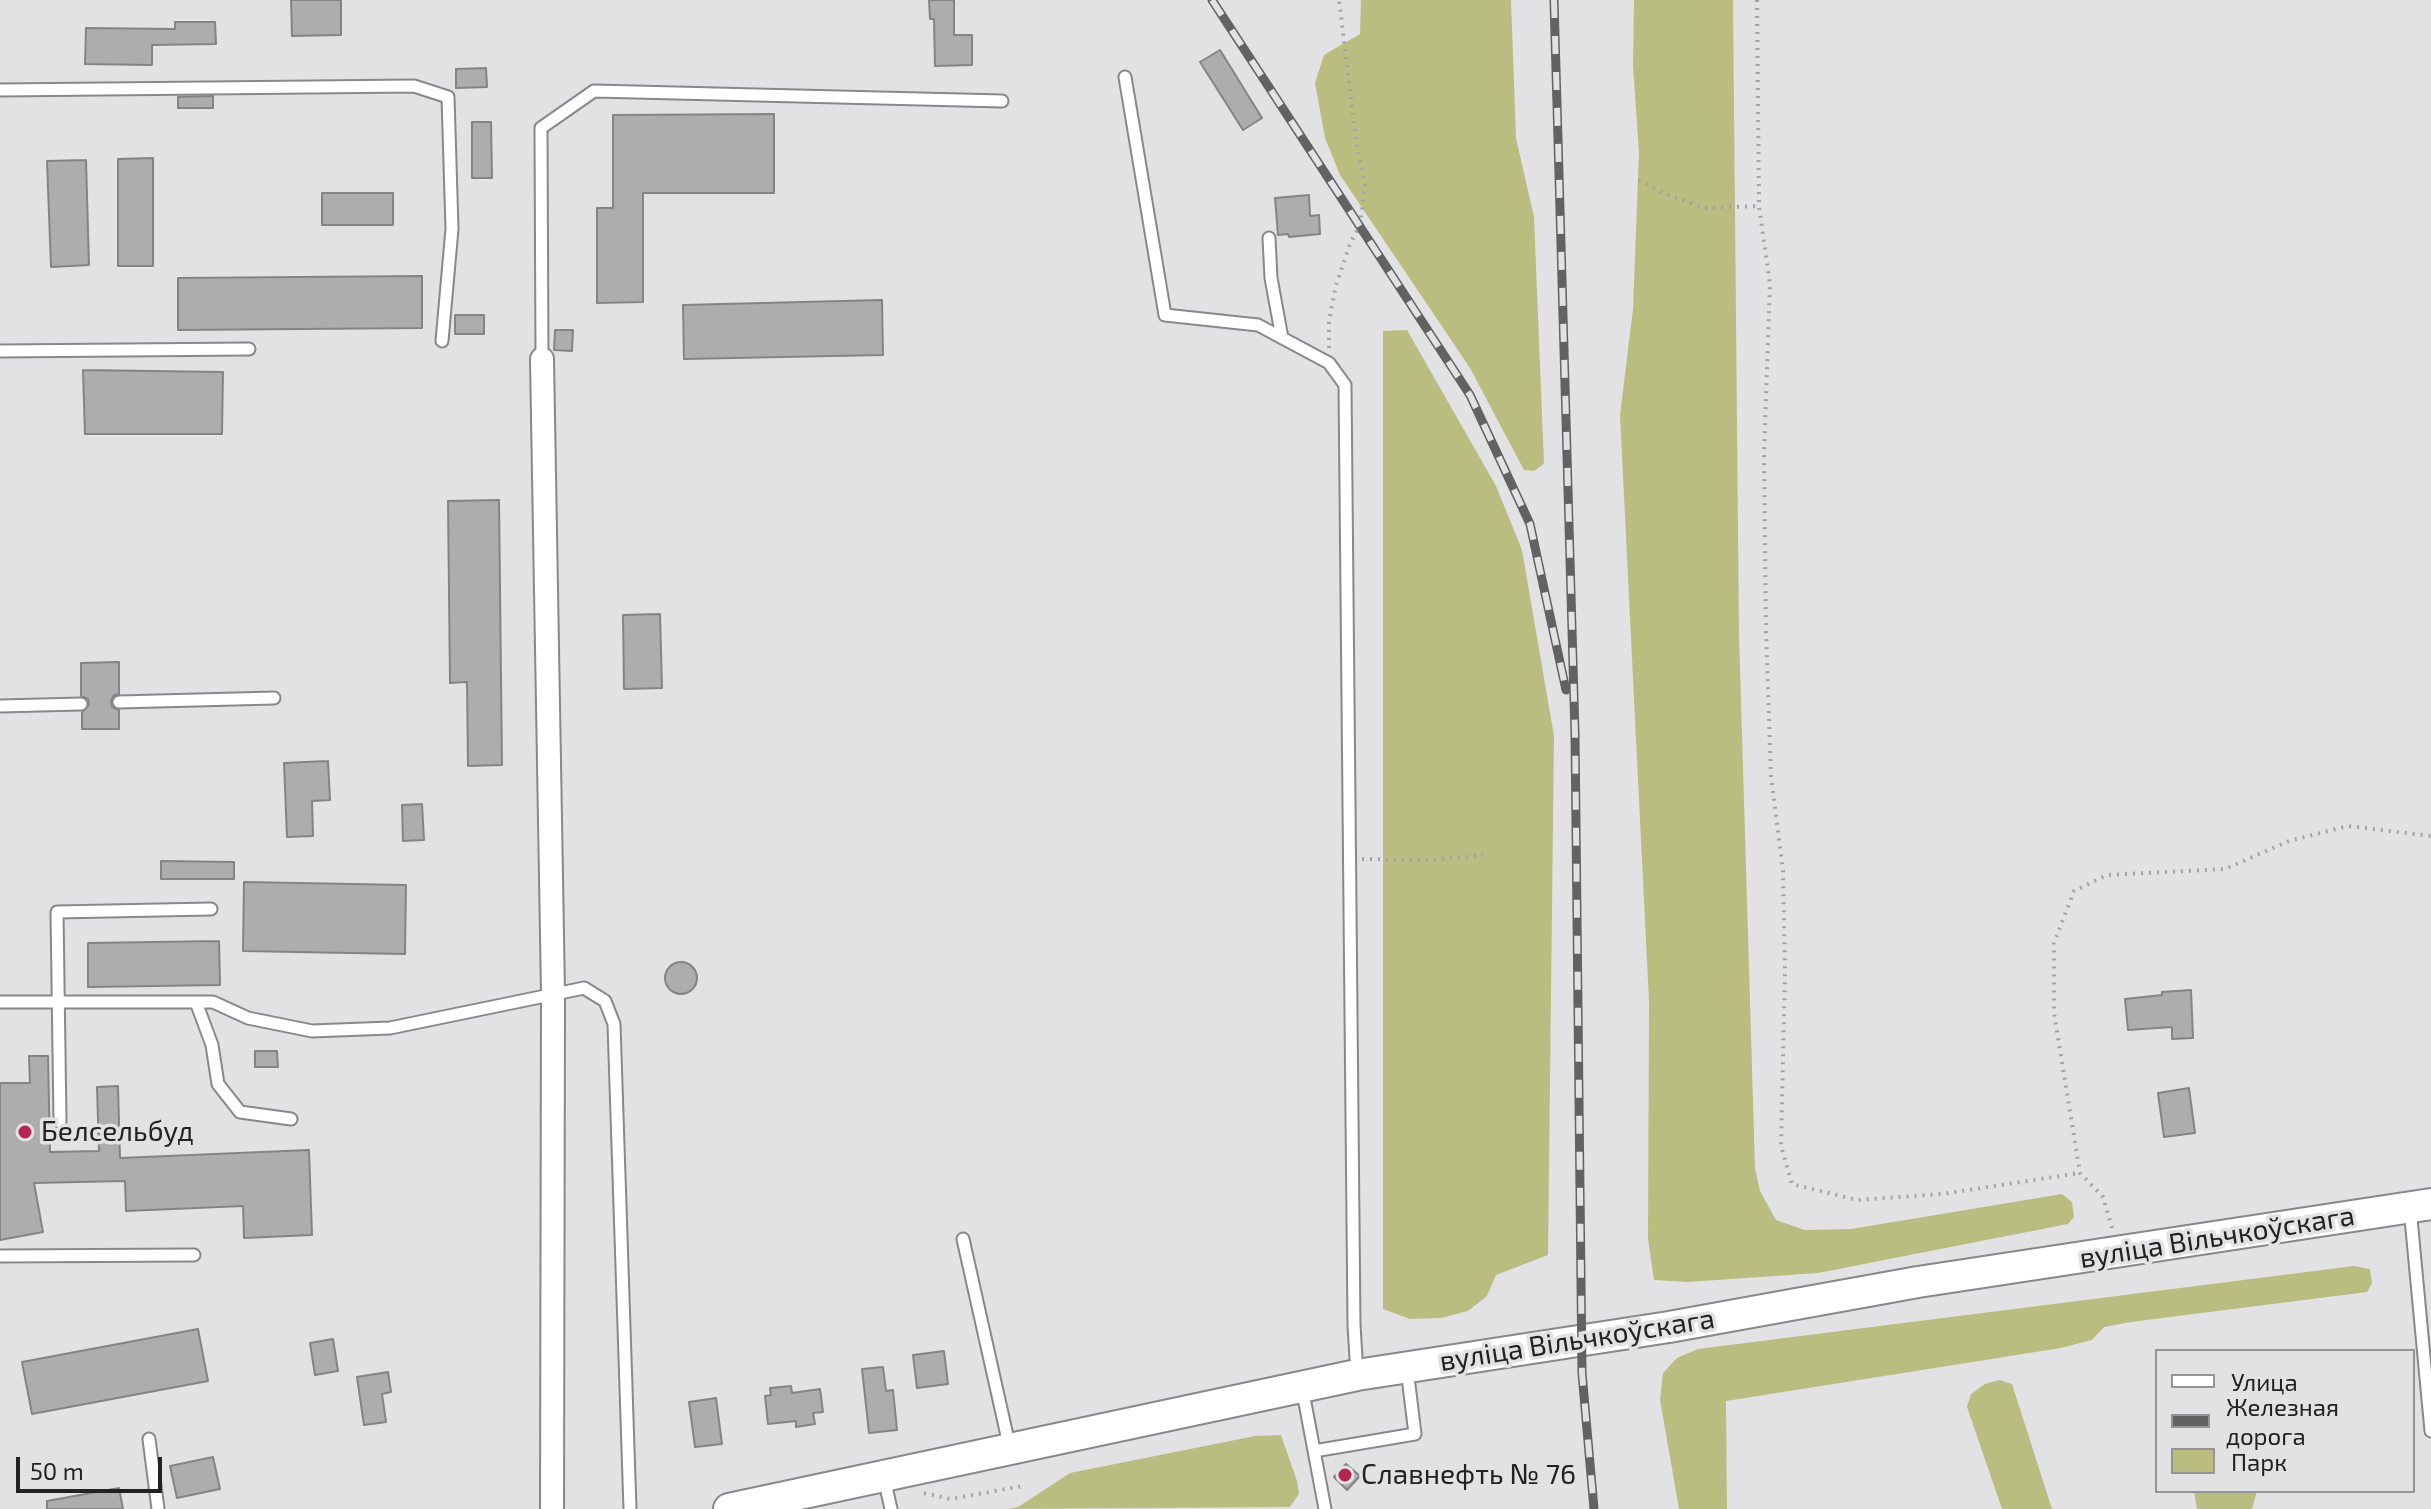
<!DOCTYPE html>
<meta charset="utf-8">
<style>
body{margin:0}
#map{position:relative;width:2431px;height:1509px;overflow:hidden;background:#e2e2e5;font-family:"Exo 2",sans-serif}
canvas{display:block}
.legend{position:absolute;left:2155px;top:1349px;width:260px;height:144px;box-sizing:border-box;background:#e2e2e5;border:2px solid #959597;margin:0;padding:10px 14px;list-style:none;font-size:24px;color:#222223}
.legend li{display:flex;align-items:center;gap:16px;height:40px}
.legend b{width:40px;border:2px solid #959597}
.scale{position:absolute;left:16px;top:1457px;width:146px;height:36px;box-sizing:border-box;border:4px solid #222223;border-top:0;padding-left:10px;font-size:24px;line-height:28px;white-space:nowrap;color:#222223;-webkit-text-stroke:6px #e2e2e5;paint-order:stroke}
</style>
<div id="map">
<canvas width="2431" height="1509"></canvas>
<ul class="legend">
<li><b style="height:10px;background:#fff"></b>Улица</li>
<li><b style="height:10px;background:#626263"></b>Железная дорога</li>
<li><b style="height:22px;background:#b9bd80"></b>Парк</li>
</ul>
<div class="scale">50 m</div>
</div>
<script>
const ctx = document.querySelector('canvas').getContext('2d');
ctx.lineJoin = 'round';
function fill(path, color) { ctx.fillStyle = color; ctx.fill(path, 'evenodd'); }
const toPath = rows => new Path2D(rows.map(r => 'M' + r).join(''));
function trace(path, color, width, dash) { ctx.strokeStyle = color; ctx.lineWidth = width; ctx.lineCap = dash ? 'butt' : 'round'; ctx.setLineDash(dash || []); ctx.stroke(path); }
function write(font, color, halo, rows, align = 'center') {
  ctx.font = font + ' "Exo 2",sans-serif'; ctx.lineWidth = 7; ctx.setLineDash([]); ctx.textBaseline = 'middle'; ctx.strokeStyle = halo; ctx.fillStyle = color; for (const [text, x, y, turn = 0] of rows) {
    ctx.save(); ctx.translate(x, y); ctx.rotate((+turn || 0) * Math.PI / 180); ctx.textAlign = isNaN(turn) ? turn : align; if (halo) ctx.strokeText(text, 0, 0); ctx.fillText(text, 0, 0); ctx.restore();
  }
}
const green = toPath([
 [1361,0,1511,0,1516,138,1534,217,1544,464,1534,471,1524,470,1470,368,1340,175,1325,138,1315,83,1324,55,1360,34],
 [1634,0,1733,0,1739,634,1755,1168,1760,1191,1776,1220,1805,1230,1851,1229,2062,1194,2072,1202,2074,1217,2068,1224,1818,1273,1688,1282,1654,1280,1648,1239,1649,1002,1620,415,1633,309,1639,153,1633,66],
 [1407,330,1496,486,1522,550,1554,736,1548,1255,1496,1275,1487,1296,1468,1311,1441,1318,1410,1319,1383,1309,1383,331],
 [2354,1266,2370,1269,2372,1283,2367,1292,2131,1322,2104,1327,2092,1340,2061,1348,1726,1401,1727,1509,1679,1509,1660,1400,1663,1373,1677,1358,1698,1349],
 [2000,1380,2012,1384,2052,1509,2002,1509,1967,1407,1971,1394,1985,1384],
 [1281,1435,1297,1481,1299,1494,1290,1507,1008,1509,1018,1507,1070,1473,1255,1436],
 [2194,1491,2257,1491,2252,1509,2197,1509]
]);
const building = toPath([
 [291,0,341,0,341,35,292,36,291,0],
 [929,0,954,0,954,35,972,35,972,65,935,66,934,19,930,19,929,0],
 [175,22,215,22,216,44,152,45,152,65,85,64,86,28,175,29,175,22],
 [1220,50,1262,118,1243,130,1200,62,1220,50],
 [486,68,487,87,456,88,456,69,486,68],
 [213,96,213,108,178,108,178,97,213,96],
 [774,114,774,193,643,193,643,302,597,303,597,208,613,208,613,115,774,114],
 [472,122,491,122,492,178,472,178,472,122],
 [153,158,153,266,118,266,118,159,153,158],
 [86,160,89,265,51,267,47,161,86,160],
 [322,193,393,193,393,225,322,225,322,193],
 [1309,195,1310,216,1319,215,1320,234,1289,237,1288,234,1278,235,1275,198,1309,195],
 [422,276,422,328,178,330,178,278,422,276],
 [882,300,883,355,684,359,683,305,882,300],
 [455,315,484,315,484,334,455,334,455,315],
 [555,330,573,330,572,351,554,350,555,330],
 [83,370,223,372,222,434,85,434,83,370],
 [499,500,502,765,468,766,467,682,450,683,448,501,499,500],
 [660,614,662,688,624,689,623,615,660,614],
 [119,662,119,694,114,695,111,701,112,707,119,710,119,729,82,729,82,712,89,705,88,699,81,696,81,663,119,662],
 [328,761,330,800,312,801,313,836,287,837,284,763,328,761],
 [422,804,424,840,403,841,402,805,422,804],
 [161,861,234,862,234,879,161,879,161,861],
 [244,882,406,885,405,954,243,951,244,882],
 [219,941,220,985,88,987,88,943,219,941],
 '665 978a16 16 0 1 1 32 0a16 16 0 1 1-32 0Z',
 [2191,990,2193,1038,2172,1039,2172,1027,2128,1030,2125,999,2162,995,2162,992,2191,990],
 [255,1051,277,1051,278,1067,255,1067,255,1051],
 [29,1056,48,1056,50,1152,99,1151,97,1087,118,1086,120,1158,309,1150,312,1235,244,1238,243,1206,126,1211,125,1181,34,1183,43,1232,0,1240,0,1083,30,1083,29,1056],
 [2189,1088,2195,1133,2164,1137,2158,1093,2189,1088],
 [198,1329,208,1381,32,1414,22,1362,198,1329],
 [333,1339,338,1371,315,1375,310,1343,333,1339],
 [944,1351,948,1384,917,1388,913,1355,944,1351],
 [883,1367,886,1391,893,1390,897,1430,869,1433,862,1369,883,1367],
 [388,1372,391,1392,382,1394,386,1422,364,1425,357,1377,388,1372],
 [791,1386,792,1393,820,1389,823,1412,813,1413,815,1424,796,1427,796,1421,768,1424,765,1396,771,1395,770,1388,791,1386],
 [716,1398,722,1444,695,1447,689,1402,716,1398],
 [213,1457,220,1489,177,1498,170,1466,213,1457],
 [1346,1464,1360,1476,1347,1490,1334,1477,1346,1464],
 [119,1488,123,1509,47,1509,47,1501,119,1488]
]);
const path = toPath([
 [1757,0,1759,206,1770,284,1764,455,1766,630,1771,776,1783,871,1785,972,1781,1146,1792,1184,1857,1200,1942,1194,2080,1173],
 [1639,180,1663,193,1705,208,1759,206],
 [1329,348,1329,321,1336,285,1350,244,1360,225,1365,185,1357,147,1339,0],
 [1362,859,1431,860,1483,855],
 [2112,1228,2103,1197,2080,1173,2054,1013,2054,943,2074,891,2107,875,2225,869,2289,841,2348,826,2431,836],
 [924,1493,950,1499,1023,1486]
]);
const lane = toPath([
 [1125,77,1165,315,1258,325,1329,363,1345,385,1354,1325,1357,1374],
 [0,90,414,86,448,97,452,229,442,341],
 [1269,238,1271,278,1282,338],
 [0,351,249,349],
 [542,359,541,128,594,91,1002,101],
 [119,702,274,698],
 [0,706,81,704],
 [0,1002,213,1002,248,1018,312,1031,390,1028,584,988,605,1001,614,1024,630,1509],
 [196,1002,212,1045,218,1084,240,1112,291,1119],
 [60,1122,57,912,211,909],
 [2410,1208,2431,1431],
 [963,1239,1010,1449],
 [0,1256,194,1255],
 [1302,1387,1325,1509],
 [149,1439,158,1509],
 [1314,1451,1415,1434,1407,1369],
 [884,1478,891,1509]
]);
const street = toPath([
 [542,359,553,993,552,1509]
]);
const secondary = toPath([
 [729,1509,1357,1375,1669,1327,1918,1282,2431,1204]
]);
const rail = toPath([
 [1212,0,1470,395,1530,524,1566,690],
 [1554,0,1575,734,1582,1373,1594,1509]
]);
const markers = [
 [25,1132,8,"#b52551"],
 [1345,1475,8,"#b52551"]
];
const poiNames = [
 ["Белсельбуд",41,1132],
 ["Славнефть № 76",1361,1475]
];
const streetNames = [
 ["вуліца Вільчкоўскага",2217,1237,-9],
 ["вуліца Вільчкоўскага",1577,1340,-9]
];
fill(green, '#b9bd80');
fill(building, '#adadaf');
trace(building, '#848486', 2);
trace(lane, '#88888a', 15);
trace(street, '#88888a', 26);
trace(secondary, '#88888a', 34);
trace(path, '#a3a3a5', 4, [2, 6]);
trace(lane, '#fff', 11);
trace(street, '#fff', 22);
trace(secondary, '#fff', 30);
trace(rail, '#626263', 9);
trace(rail, '#e2e2e5', 6, [18]);
for (const [x, y, r, color] of markers) { const dot = new Path2D(); dot.arc(x, y, r, 0, 2 * Math.PI); ctx.fillStyle = color; ctx.fill(dot); trace(dot, '#e2e2e5', 3); }
write('28px', '#222223', '#e2e2e5', poiNames, 'left');
write('28px', '#222223', '#e2e2e5', streetNames);
</script>
